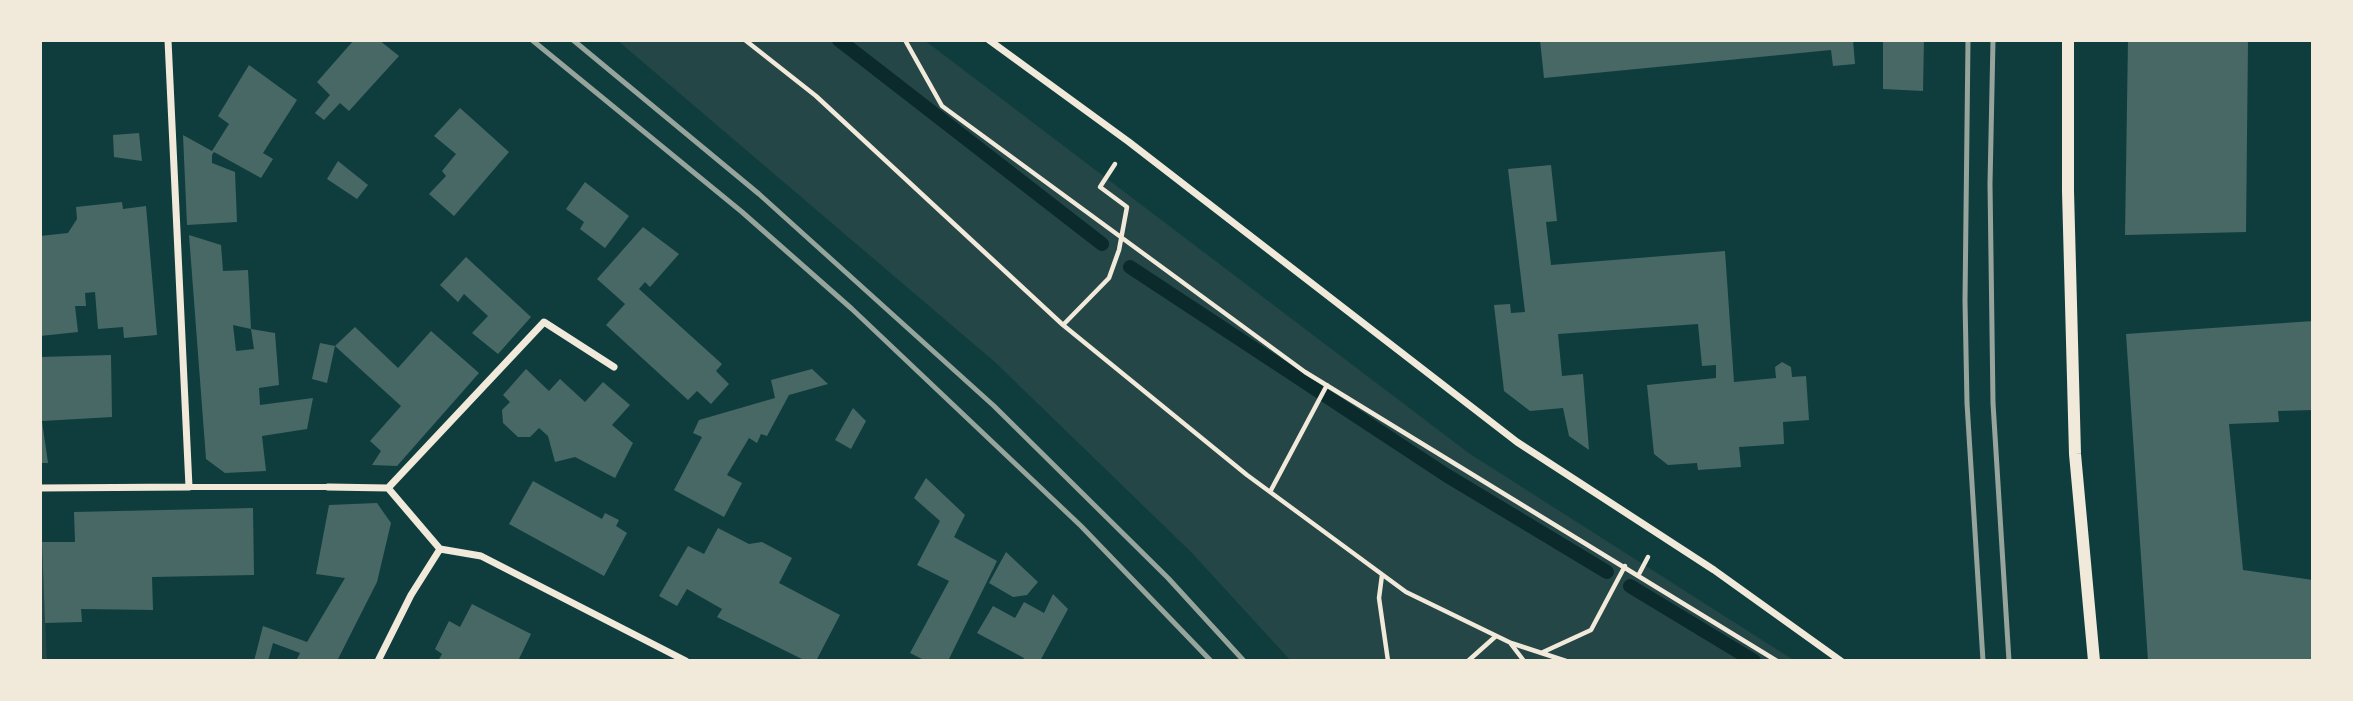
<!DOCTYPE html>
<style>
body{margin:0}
#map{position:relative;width:2353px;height:701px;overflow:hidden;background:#0f3d3e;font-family:"Source Serif 4",serif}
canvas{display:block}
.frame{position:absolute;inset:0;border:42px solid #f1e9da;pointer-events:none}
</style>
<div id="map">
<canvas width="2353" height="701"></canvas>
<div class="frame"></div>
</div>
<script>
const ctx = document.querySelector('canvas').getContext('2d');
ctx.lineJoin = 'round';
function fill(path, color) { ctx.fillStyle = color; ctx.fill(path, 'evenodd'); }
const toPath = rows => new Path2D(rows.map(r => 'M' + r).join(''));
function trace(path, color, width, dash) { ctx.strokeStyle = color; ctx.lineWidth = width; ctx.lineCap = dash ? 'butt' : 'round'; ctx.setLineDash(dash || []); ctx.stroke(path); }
const green = toPath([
 [617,40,924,40,1470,454,1795,661,1291,661,1192,553,996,363],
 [40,544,42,544,47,661,40,661]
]);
const stream = toPath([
 [839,40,1102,244],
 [1130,267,1446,475,1607,572],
 [1630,586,1754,661]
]);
const building = toPath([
 [354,40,379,40,399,56,349,111,340,103,324,120,315,113,330,95,317,82],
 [1540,40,1853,40,1855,64,1833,66,1831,50,1544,78],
 [1883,40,1924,40,1923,91,1883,89],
 [2128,40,2248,40,2246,232,2125,235],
 [249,65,297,100,263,153,273,159,261,178,214,152,212,155,212,163,235,172,237,222,187,225,183,135,212,151,229,124,218,116],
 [460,108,509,152,454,216,429,194,446,176,442,171,456,154,434,136],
 [139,133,142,161,114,157,113,135],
 [338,161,368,185,357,199,327,179],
 [1551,165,1557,221,1546,222,1551,265,1725,251,1734,382,1776,378,1775,367,1782,362,1791,367,1792,377,1806,376,1809,420,1783,422,1784,444,1739,447,1741,467,1698,470,1697,463,1668,465,1654,454,1647,385,1716,378,1716,365,1702,366,1698,324,1558,334,1562,376,1583,374,1589,450,1569,436,1563,408,1530,411,1504,391,1494,305,1510,304,1511,313,1525,312,1508,169],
 [585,182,629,216,605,248,580,229,584,222,566,209],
 [122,202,123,209,146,206,157,335,124,338,123,327,98,329,95,292,85,293,86,306,75,306,78,332,40,336,40,236,68,233,77,219,76,207],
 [643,227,679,254,650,287,645,282,639,289,722,364,716,371,729,384,711,404,697,391,688,400,606,325,625,304,597,279],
 [189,235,221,245,223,271,248,270,251,329,233,325,236,351,254,349,251,329,275,333,279,385,259,388,260,405,313,398,307,429,262,436,266,471,225,473,206,459],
 [466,257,531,317,498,354,472,333,488,316,464,294,458,302,440,285],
 [2313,321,2313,410,2278,411,2279,422,2229,424,2243,570,2313,580,2313,661,2148,661,2126,334],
 [355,327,398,368,431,331,479,373,397,466,372,465,381,451,370,441,401,406,335,346],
 [320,343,335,346,327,383,312,379],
 [111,355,112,417,42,421,48,463,40,463,40,357],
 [526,369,549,391,560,379,585,402,603,382,630,405,612,425,633,443,615,478,575,457,555,462,548,436,539,428,530,437,518,437,503,423,502,410,510,402,503,395],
 [812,369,828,384,789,395,767,436,761,434,757,443,749,438,727,475,742,483,724,517,674,490,702,437,693,433,699,420,775,398,771,380],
 [853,408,866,421,851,449,835,440],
 [926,478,965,515,954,537,997,561,948,661,926,661,910,653,949,581,917,565,940,521,914,498],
 [533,481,602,519,605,513,619,520,616,526,627,533,604,576,509,524],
 [377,503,391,523,377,582,337,661,296,661,300,653,273,643,268,661,254,661,263,626,307,642,345,578,316,574,329,505],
 [253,508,254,575,152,577,153,610,81,609,82,622,45,623,42,542,75,542,74,512],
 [718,528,749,544,762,542,792,558,779,583,840,615,816,661,806,661,717,617,722,609,687,589,677,606,659,596,688,546,704,554],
 [1006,552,1038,582,1027,595,1013,597,989,583],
 [1053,594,1068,609,1040,661,1022,661,1024,658,977,633,993,606,1015,618,1024,602,1044,613],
 [472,604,531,634,518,661,438,661,442,654,435,649,449,621,460,627]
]);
const path = toPath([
 [745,40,816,96,1063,325,1247,475,1406,592,1511,643,1566,661],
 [905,40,942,106,1305,372,1777,661],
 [1063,325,1109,278,1119,250,1127,207,1100,187,1115,164],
 [1270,492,1327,385],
 [1639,574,1648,557],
 [1382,575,1379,598,1388,661],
 [1511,644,1524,661],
 [1541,653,1591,630,1625,566],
 [1468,661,1496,636]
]);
const pedestrian = toPath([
 [189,487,328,487]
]);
const minor = toPath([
 [989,40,1129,142,1517,442,1714,570,1841,661],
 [328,487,388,488,440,549],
 [40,488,189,487,168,40],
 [388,488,544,322,614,367],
 [440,549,481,556,686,661],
 [378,661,411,595,440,549]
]);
const tertiary = toPath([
 [2068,40,2068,191,2075,454,2094,661]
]);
const rail = toPath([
 [532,40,742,212,852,309,1081,526,1211,661],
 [573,40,759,194,994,406,1168,578,1244,661],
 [1968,40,1965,301,1967,403,1983,661],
 [1993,40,1990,184,1993,403,2009,661]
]);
fill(green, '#244646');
trace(stream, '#0a2a2b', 14);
fill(building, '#486865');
trace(path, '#f1e9da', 4.5);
trace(pedestrian, '#f1e9da', 6);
trace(minor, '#f1e9da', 7);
trace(tertiary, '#f1e9da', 12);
trace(rail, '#97a49c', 5);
</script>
